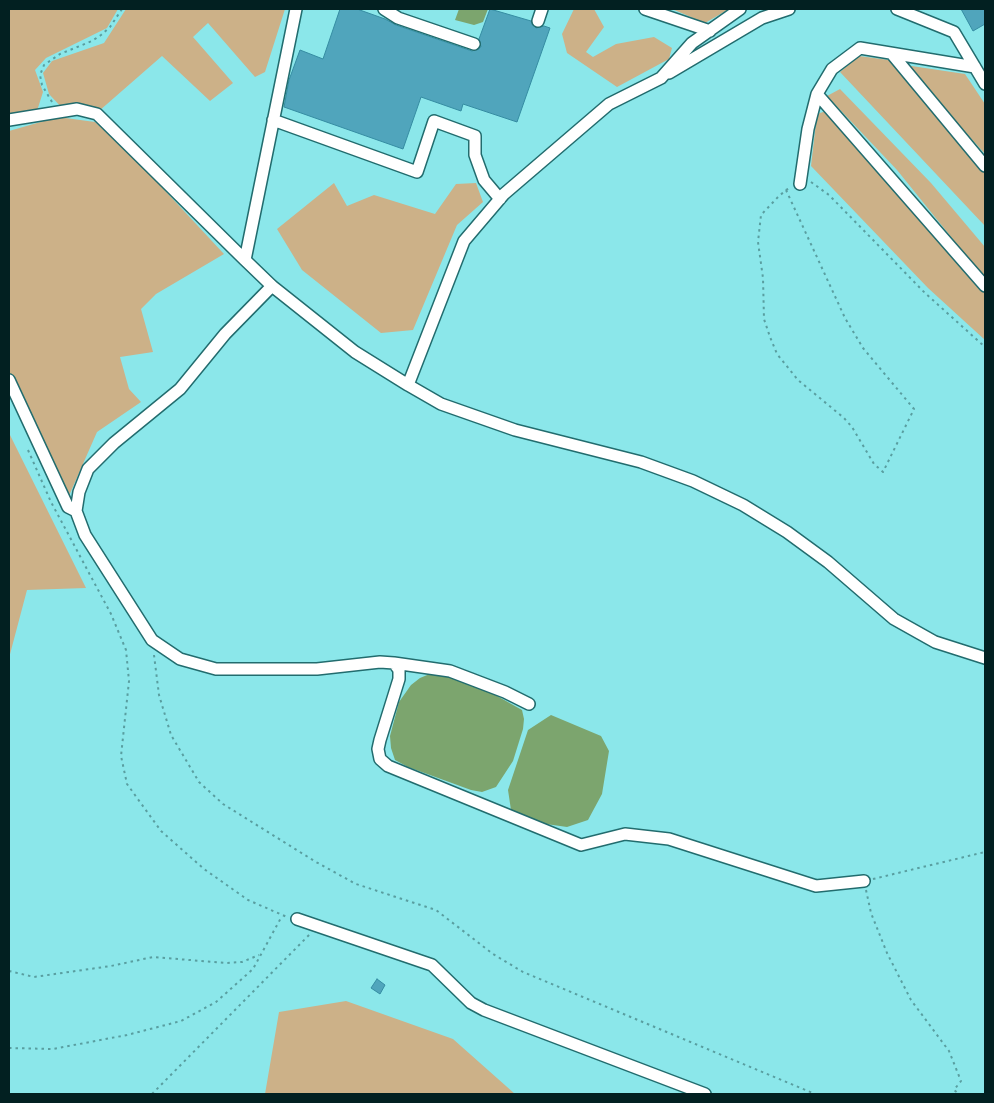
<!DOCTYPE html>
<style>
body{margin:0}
#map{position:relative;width:994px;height:1103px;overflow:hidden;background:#8be7ea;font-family:"Roboto Serif",serif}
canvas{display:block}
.frame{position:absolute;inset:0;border:10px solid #022021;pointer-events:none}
</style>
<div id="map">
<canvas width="994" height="1103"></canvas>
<div class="frame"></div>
</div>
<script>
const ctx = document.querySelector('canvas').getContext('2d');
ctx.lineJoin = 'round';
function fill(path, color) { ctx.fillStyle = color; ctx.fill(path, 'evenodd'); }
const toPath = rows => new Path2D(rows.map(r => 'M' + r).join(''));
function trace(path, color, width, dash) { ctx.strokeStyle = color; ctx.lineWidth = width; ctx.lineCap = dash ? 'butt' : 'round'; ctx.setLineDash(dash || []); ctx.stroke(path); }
const green = toPath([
 [9,9,118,9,107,28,46,58,35,70,43,92,37,111,9,115],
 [126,9,285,9,265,72,255,77,208,23,193,37,233,83,210,101,162,56,99,111,88,105,63,109,49,94,43,73,52,61,104,43],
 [574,9,594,9,604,27,586,52,593,57,616,44,654,37,672,48,669,59,617,87,567,53,562,34],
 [672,9,729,9,705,23],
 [859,56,889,60,985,171,985,226,840,72],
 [905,65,965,74,985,104,985,154],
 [840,89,931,183,985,247,985,279,897,170,827,96],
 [829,110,985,293,985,340,928,288,811,166,817,114],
 [58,117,95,122,130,153,224,254,156,294,141,309,153,352,120,357,129,389,141,402,97,432,68,498,9,383,9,131],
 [334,183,347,206,374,195,435,214,456,184,476,183,483,202,457,225,413,330,381,333,302,270,277,229],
 [9,433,86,588,27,590,9,658],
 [346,1001,453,1039,515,1094,265,1094,279,1012]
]);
const water = toPath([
 [459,9,488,9,483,22,474,25,455,20],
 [432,673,442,673,490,692,522,710,524,719,523,729,513,761,496,787,482,792,471,790,408,767,395,760,391,748,390,736,399,702,411,685,420,678],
 [551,715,601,736,609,751,602,794,588,820,567,827,539,823,511,810,508,790,528,730]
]);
const building = toPath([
 [340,9,357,9,385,19,396,25,472,51,481,47,479,39,490,9,531,21,536,28,544,26,550,28,517,122,463,104,461,111,421,97,403,149,284,107,289,80,300,50,323,59,340,9],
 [961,9,985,9,985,24,973,31,961,9],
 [377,979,385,985,380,994,371,988,377,979]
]);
const path = toPath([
 [52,102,42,85,40,75,44,65,60,54,92,41,101,35,110,27,122,9],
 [811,182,829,195,925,293,985,347],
 [786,190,845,318,863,348,914,409,883,472,874,464,852,427,844,418,798,380,777,354,770,337,764,319,763,278,758,242,761,215,778,197,786,190,790,188],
 [28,450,51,502,111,614,126,650,129,681,121,756,127,784,161,831,204,869,248,900,287,917],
 [154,655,159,695,171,735,199,782,223,804,316,862,356,884,436,910,493,954,523,972,815,1094],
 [873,879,985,852],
 [866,890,871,913,887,953,911,1000,949,1051,961,1081,954,1090,959,1094],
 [9,971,34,977,111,966,153,957,226,963,242,962,259,955],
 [9,1048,53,1049,127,1035,181,1021,216,1002,253,969,282,916],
 [152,1094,310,934]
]);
const minor = toPath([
 [296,9,245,260,272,286,355,352,408,385],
 [384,9,398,18,474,44],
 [645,9,710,31],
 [740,9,692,43,661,78,609,104,504,194,464,241,408,385,441,404,515,430,641,462,693,481,743,505,787,532,828,562,894,619,935,642,985,658],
 [897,9,954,32,985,84],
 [538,21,542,9],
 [892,54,985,166],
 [975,67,860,48,832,69,817,94,985,286],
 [669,73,762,18,789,9],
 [9,120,77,109,97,114,245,260],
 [273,120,417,172,434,121,475,136,475,155,484,180,500,199],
 [800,184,808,129,817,94],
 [272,286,225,334,180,389,114,443,88,469,79,492,76,511,85,535,152,640,180,659,216,669,317,669,380,662,394,663,399,670,399,679,380,740,378,749,380,759,388,766,581,845,625,834,669,839,816,886,864,881],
 [9,380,68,507,76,511],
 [394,663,450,671,505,692,529,704],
 [297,919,432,965,471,1003,484,1010,705,1094]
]);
fill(green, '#ccb188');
fill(water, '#7ca56e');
fill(building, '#50a5bc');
trace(building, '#358ca2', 1);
trace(minor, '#226c6e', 14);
trace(path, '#599ea0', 2, [2.5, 4]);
trace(minor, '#fff', 11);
</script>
